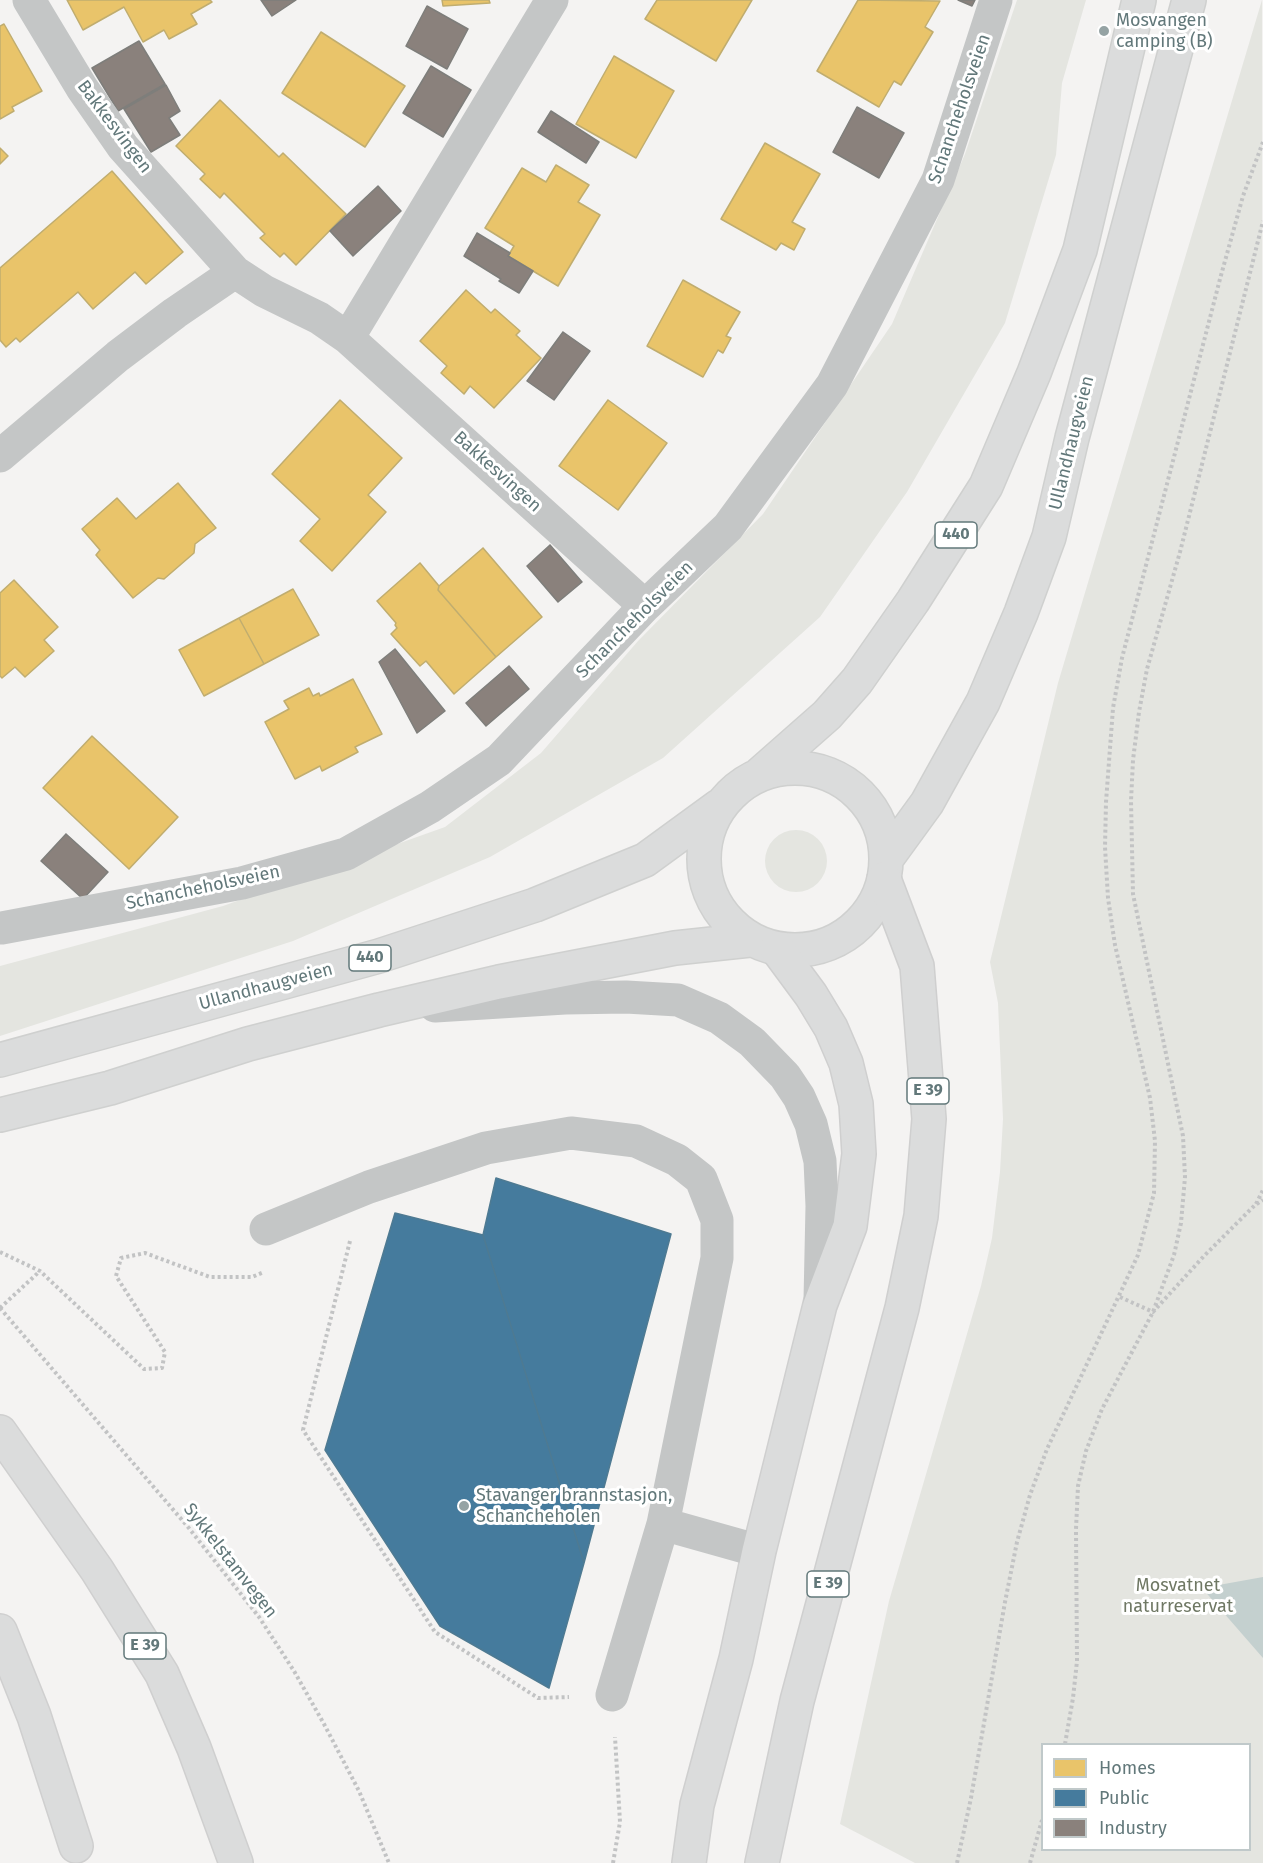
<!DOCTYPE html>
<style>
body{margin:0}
#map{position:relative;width:1263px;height:1863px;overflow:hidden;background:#f4f3f2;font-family:"Fira Sans",sans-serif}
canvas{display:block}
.legend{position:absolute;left:1041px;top:1743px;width:210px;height:108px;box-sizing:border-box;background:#fff;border:2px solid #c0c9ca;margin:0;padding:8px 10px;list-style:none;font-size:18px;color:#62787a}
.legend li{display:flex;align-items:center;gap:12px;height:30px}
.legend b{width:30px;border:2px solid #c0c9ca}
</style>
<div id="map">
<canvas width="1263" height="1863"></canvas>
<ul class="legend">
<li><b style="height:16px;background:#e9c46a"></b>Homes</li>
<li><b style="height:16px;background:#457b9d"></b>Public</li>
<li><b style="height:16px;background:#8a817c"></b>Industry</li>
</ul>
</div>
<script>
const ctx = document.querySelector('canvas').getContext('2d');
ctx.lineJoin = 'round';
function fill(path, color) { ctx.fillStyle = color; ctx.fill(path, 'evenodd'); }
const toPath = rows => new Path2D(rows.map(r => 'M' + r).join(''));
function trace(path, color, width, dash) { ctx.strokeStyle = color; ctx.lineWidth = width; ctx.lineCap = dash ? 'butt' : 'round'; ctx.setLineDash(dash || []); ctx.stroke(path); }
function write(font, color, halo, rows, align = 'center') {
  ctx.font = font + ' "Fira Sans",sans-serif'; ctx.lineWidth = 6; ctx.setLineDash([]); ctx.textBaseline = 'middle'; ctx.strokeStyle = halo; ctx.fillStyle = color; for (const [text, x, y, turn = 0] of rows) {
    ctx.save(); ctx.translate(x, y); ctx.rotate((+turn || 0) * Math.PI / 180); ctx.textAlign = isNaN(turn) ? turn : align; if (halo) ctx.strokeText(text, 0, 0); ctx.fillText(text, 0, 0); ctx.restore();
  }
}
const green = toPath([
 [1017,0,1086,0,1062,83,1056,155,1005,323,907,492,820,617,663,758,490,857,293,941,0,1036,0,966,223,906,445,827,541,753,638,641,763,514,892,324,965,154],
 [1262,0,1263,1863,915,1863,840,1824,889,1601,981,1286,992,1238,1000,1172,1003,1119,998,1003,990,962,1058,683],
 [1042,1744,1250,1744,1250,1850,1042,1850],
 '765 861a31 31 0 1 1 62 0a31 31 0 1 1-62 0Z'
]);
const water = toPath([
 [1263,1577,1263,1658,1202,1588]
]);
const homes = toPath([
 [67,0,210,0,212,2,191,14,197,24,169,39,164,30,143,42,124,7,83,30,67,0],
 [442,0,489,0,490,3,443,6,442,0],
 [657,0,752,0,716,61,645,19,657,0],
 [858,0,940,1,925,27,933,32,901,85,894,81,879,107,817,71,858,0],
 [4,24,42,91,12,107,14,111,0,119,0,26,4,24],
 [321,32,405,86,365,147,282,93,321,32],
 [614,56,674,91,636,158,576,124,614,56],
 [220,100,279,157,283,153,346,214,296,265,284,253,280,257,260,238,265,234,224,193,220,198,200,179,205,174,176,146,220,100],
 [765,143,820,174,792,222,805,229,794,250,781,243,776,250,721,219,765,143],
 [0,148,8,156,0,164,0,148],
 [556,165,589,185,578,202,600,215,558,286,508,256,514,246,485,228,522,168,546,182,556,165],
 [112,171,183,252,146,284,135,272,93,309,78,292,20,342,16,338,6,347,0,340,0,268,112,171],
 [683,280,740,312,726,336,731,338,723,353,718,350,703,377,647,346,683,280],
 [466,290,491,313,495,309,520,331,516,335,541,358,494,408,470,386,464,394,441,373,447,366,420,341,466,290],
 [340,400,402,458,368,495,386,512,332,571,300,541,320,519,272,474,340,400],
 [608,400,667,443,618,510,559,466,608,400],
 [178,483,216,528,195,544,194,553,164,579,158,578,133,598,96,555,100,550,82,529,117,498,136,519,178,483],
 [483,548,542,617,496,657,438,590,439,586,483,548],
 [420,563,439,586,438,590,496,657,454,694,426,661,420,666,391,634,397,628,395,625,396,623,377,601,420,563],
 [14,580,58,627,44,640,54,651,25,677,15,667,2,678,0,676,0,593,14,580],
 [293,589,319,635,264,664,239,618,293,589],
 [239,618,264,664,204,696,179,650,239,618],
 [353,679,382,734,355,747,358,752,322,771,320,766,295,779,265,722,289,709,284,701,309,688,313,696,319,693,320,696,353,679],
 [92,736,178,817,129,869,43,788,92,736]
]);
const public = toPath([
 [496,1178,671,1234,584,1563,483,1235,496,1178],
 [395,1213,483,1235,584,1563,549,1688,440,1626,325,1450,395,1213]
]);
const industry = toPath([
 [261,0,296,0,272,16,261,0],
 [958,0,975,0,972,6,958,0],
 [427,6,468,29,447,69,406,46,427,6],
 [139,41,165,84,118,111,92,68,139,41],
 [431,66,471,90,443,137,403,113,431,66],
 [166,85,180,111,169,118,180,135,151,152,124,109,166,85],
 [857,107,904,133,879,178,833,152,857,107],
 [551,111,599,142,586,163,538,132,551,111],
 [378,186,401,211,353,256,330,231,378,186],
 [477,233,510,253,508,256,533,271,519,293,499,281,501,279,464,256,477,233],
 [563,332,590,351,554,400,527,381,563,332],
 [550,545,582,582,558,602,527,566,550,545],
 [395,649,445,711,417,733,379,662,395,649],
 [509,666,529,689,486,726,466,703,509,666],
 [66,834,108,872,83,899,41,861,66,834]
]);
const path = toPath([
 [1256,1204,1263,1190],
 [350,1241,303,1430,435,1632,538,1698,569,1697],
 [0,1252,40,1271,144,1369,162,1368,165,1352,116,1276,121,1258,145,1253,210,1277,252,1277,264,1272],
 [1120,1297,1153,1312,1204,1256,1255,1205,1263,1200],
 [0,1308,188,1527,259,1617,294,1671,324,1724,359,1791,389,1863],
 [0,1308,40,1271],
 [1065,1744,1073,1698,1077,1661,1076,1529,1078,1486,1086,1451,1102,1409,1153,1312,1174,1255,1181,1223,1185,1177,1183,1136,1133,894,1131,801,1133,760,1139,712,1147,669,1180,552,1263,221],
 [613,1863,620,1822,615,1737],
 [957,1863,971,1798,1005,1602,1017,1542,1030,1495,1047,1449,1138,1255,1154,1193,1155,1141,1150,1098,1115,945,1108,898,1105,847,1106,802,1113,708,1122,658,1220,279,1243,196,1263,142],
 [1030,1863,1042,1820]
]);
const minor = toPath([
 [29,0,82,88,123,147,235,272,264,291,319,318,348,338,645,606],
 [348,338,552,0],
 [0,456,118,356,175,313,235,272],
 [2,928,242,883,346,854,430,807,499,760,645,606,728,527,832,385,938,180,996,0],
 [435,1006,565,998,626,997,678,1000,719,1018,752,1042,785,1076,799,1097,811,1124,820,1161,822,1206,820,1300],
 [266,1229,369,1187,486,1148,571,1133,636,1141,677,1160,701,1179,717,1220,717,1258,663,1524,612,1695],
 [663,1524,759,1551]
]);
const major = toPath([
 '704 859a91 91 0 1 1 182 0a91 91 0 1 1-182 0Z',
 [760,774,827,715,857,681,913,601,986,486,1034,373,1080,250,1139,0],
 [887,858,927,803,983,702,1021,613,1049,537,1072,438,1189,0],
 [0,1060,379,956,535,905,645,860,719,806],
 [0,1115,110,1088,248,1044,379,1010,499,982,675,948,750,940]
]);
const highway = toPath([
 [0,1432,97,1570,162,1674,194,1748,236,1863],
 [0,1631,34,1716,76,1846],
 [689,1863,697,1805,736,1659,759,1551,820,1305,850,1226,859,1154,856,1104,846,1063,831,1028,811,995,777,949],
 [762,1863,797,1701,902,1308,921,1216,929,1119,917,966,884,879]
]);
const markers = [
 [1104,31,6,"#95a3a4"],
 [464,1506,6,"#95a3a4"]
];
const shields = [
 [956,535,42],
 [370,958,42],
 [928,1091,42],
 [828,1584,42],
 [145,1646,42]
];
const shieldNames = [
 ["440",956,535],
 ["440",370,958],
 ["E 39",928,1091],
 ["E 39",828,1584],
 ["E 39",145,1646]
];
const poiNames = [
 ["Mosvangen",1116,21],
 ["camping (B)",1116,42],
 ["Stavanger brannstasjon,",476,1496],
 ["Schancheholen",476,1517]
];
const streetNames = [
 ["Schancheholsveien",960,109,-71],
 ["Bakkesvingen",114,127,53],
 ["Ullandhaugveien",1072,443,-76],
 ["Bakkesvingen",497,472,42],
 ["Schancheholsveien",635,620,-45],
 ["Schancheholsveien",203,888,-12],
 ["Ullandhaugveien",266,987,-15],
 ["Sykkelstamvegen",230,1561,52]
];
const parkNames = [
 ["Mosvatnet",1178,1586],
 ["naturreservat",1178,1607]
];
fill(green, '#e4e5e0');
fill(water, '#c4d0cf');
fill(homes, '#e9c46a');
trace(homes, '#c0ad6f', 1.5);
fill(public, '#457b9d');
trace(public, '#4e7a92', 1.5);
fill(industry, '#8a817c');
trace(industry, '#7e7e7b', 1.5);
trace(major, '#cfd0cf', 36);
trace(highway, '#cfcfcf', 36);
trace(path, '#c2c3c4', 4, [3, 3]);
trace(minor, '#c4c6c6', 33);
trace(major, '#dbdcdc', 33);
trace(highway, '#dbdcdc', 33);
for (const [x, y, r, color] of markers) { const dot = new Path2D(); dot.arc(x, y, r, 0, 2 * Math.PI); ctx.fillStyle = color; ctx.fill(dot); trace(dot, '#fff', 2); }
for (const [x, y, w] of shields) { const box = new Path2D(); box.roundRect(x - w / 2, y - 13, w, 26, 4.5); ctx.fillStyle = '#fff'; ctx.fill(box); trace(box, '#62787a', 1.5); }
write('bold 16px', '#62787a', null, shieldNames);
write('18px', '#62787a', '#fff', poiNames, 'left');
write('18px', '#62787a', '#fff', streetNames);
write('18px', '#6f7864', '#fff', parkNames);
</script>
